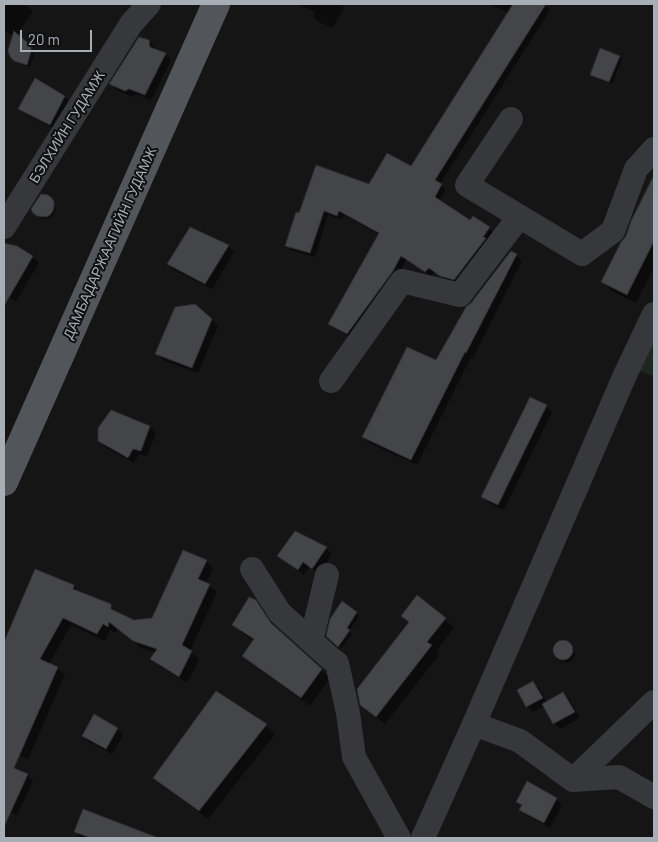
<!DOCTYPE html>
<meta charset="utf-8">
<style>
body{margin:0}
#map{position:relative;width:658px;height:842px;overflow:hidden;background:#151516;font-family:Barlow,sans-serif}
canvas{display:block}
.frame{position:absolute;inset:0;border:5px solid #a8aeb6;pointer-events:none}
.scale{position:absolute;left:20px;top:30px;width:72px;height:22px;box-sizing:border-box;border:2px solid #a8aeb6;border-top:0;padding-left:6px;font-size:15px;line-height:18px;white-space:nowrap;color:#a8aeb6;-webkit-text-stroke:4px #101011;paint-order:stroke}
</style>
<div id="map">
<canvas width="658" height="842"></canvas>
<div class="frame"></div>
<div class="scale">20 m</div>
</div>
<script>
const ctx = document.querySelector('canvas').getContext('2d');
ctx.lineJoin = 'round';
function fill(path, color) { ctx.fillStyle = color; ctx.fill(path, 'evenodd'); }
const toPath = rows => new Path2D(rows.map(r => 'M' + r).join(''));
function trace(path, color, width, dash) { ctx.strokeStyle = color; ctx.lineWidth = width; ctx.lineCap = dash ? 'butt' : 'round'; ctx.setLineDash(dash || []); ctx.stroke(path); }
function write(font, color, halo, rows, align = 'center') {
  ctx.font = font + ' Barlow,sans-serif'; ctx.lineWidth = 4; ctx.setLineDash([]); ctx.textBaseline = 'middle'; ctx.strokeStyle = halo; ctx.fillStyle = color; for (const [text, x, y, turn = 0] of rows) {
    ctx.save(); ctx.translate(x, y); ctx.rotate((+turn || 0) * Math.PI / 180); ctx.textAlign = isNaN(turn) ? turn : align; if (halo) ctx.strokeText(text, 0, 0); ctx.fillText(text, 0, 0); ctx.restore();
  }
}
const green = toPath([
 [654,302,654,376,623,366]
]);
const shadow = toPath([
 [6,4,24,4,33,11,17,35,31,48,34,55,30,67,18,63,15,61,14,37,4,31,4,8],
 [297,4,340,4,344,7,333,28,317,21,313,16,315,12],
 [489,4,542,4,550,10,440,184,446,190,439,201,470,222,489,228,493,232,459,284,446,280,434,272,431,276,406,260,398,276,352,338,334,328,330,324,380,235,344,215,342,220,328,215,315,257,291,250,287,245,299,215,411,168,509,13],
 [149,41,155,47,155,50,165,54,171,60,151,100,136,94,132,97,117,90,111,84],
 [619,57,622,59,612,84,594,77,591,75],
 [35,80,65,97,71,103,56,130,26,114,20,108],
 [654,178,654,267,636,303,612,291,603,282,627,236,632,222],
 [48,197,54,202,56,210,53,217,45,219,38,216],
 [191,229,229,246,234,252,212,289,174,270,168,264],
 [4,245,16,247,33,257,39,263,16,301,4,294],
 [516,255,522,261,473,358,471,357,417,465,369,443,363,437,437,362],
 [212,320,218,326,198,373,163,360,157,354],
 [546,406,552,412,504,510,489,503,483,497],
 [111,412,150,427,156,433,147,456,139,454,134,463,105,447,99,441],
 [295,532,326,548,332,554,319,574,309,567,304,575,285,561,279,556],
 [206,561,213,568,206,584,217,592,190,651,199,660,187,683,159,666,151,659,156,653,141,648,116,627,116,633,110,630,105,641,71,625,49,664,57,668,65,675,28,759,4,749,4,697,8,685,4,683,4,650,8,640,73,586,81,594,110,606,118,613,134,621,153,620],
 [255,601,264,610,277,631,330,678,310,706,252,664,244,656,254,641,242,633,234,625],
 [342,602,359,616,349,631,352,634,341,648,328,636],
 [445,619,454,628,436,651,439,655,385,724,371,713,361,704],
 [565,641,574,649,575,656,571,661,566,663,558,660,555,657,554,648,558,642],
 [533,682,539,688,547,702,563,693,569,699,580,718,560,729,554,723,544,706,533,712,527,706,518,691],
 [216,692,266,725,275,734,208,819,163,786,154,777],
 [94,716,117,729,123,735,112,754,89,742,83,736],
 [4,764,27,775,33,781,17,815,4,809],
 [528,783,556,799,562,805,550,828,527,815,521,809,523,806,518,801],
 [84,810,144,833,150,838,122,838,112,829,108,838,81,838,75,832]
]);
const building = toPath([
 [513,4,546,4,435,180,442,184,435,197,470,220,473,216,490,227,483,237,486,238,454,280,440,276,429,268,425,272,401,256,393,271,347,334,328,324,379,233,339,211,337,216,324,211,310,253,285,246,296,212,299,213,316,165,369,184,387,153,411,166,513,4],
 [14,31,29,44,31,48,31,52,27,65,14,61,11,58,9,54,8,50,14,31],
 [139,37,149,40,150,47,166,53,145,95,129,89,125,91,109,84,139,37],
 [600,48,620,56,609,82,590,75,600,48],
 [35,78,65,96,50,125,18,109,35,78],
 [654,175,654,241,627,295,601,282,621,242,626,236,631,221,654,175],
 [41,194,48,195,52,198,54,202,54,207,53,211,50,215,46,217,37,216,33,213,31,209,41,194],
 [190,227,229,245,205,284,167,264,190,227],
 [4,243,17,246,33,256,4,306,4,243],
 [511,251,517,254,466,353,465,352,411,460,362,437,407,347,436,360,466,307,471,303,511,251],
 [195,304,212,319,192,368,155,354,175,307,195,304],
 [530,397,547,405,498,505,481,497,530,397],
 [111,410,150,426,141,451,133,449,128,458,98,441,98,428,111,410],
 [295,531,327,547,312,569,303,562,298,570,277,556,295,531],
 [183,550,207,560,198,579,210,584,182,645,192,651,179,677,150,659,157,649,133,641,109,622,108,627,103,624,97,634,63,618,40,659,58,667,14,768,28,774,4,827,4,642,35,569,74,585,73,589,111,604,111,609,134,620,152,618,183,550],
 [417,595,446,618,427,642,432,645,376,717,360,705,357,689,409,622,401,616,417,595],
 [249,597,256,600,271,623,322,669,301,698,242,656,254,639,232,625,249,597],
 [342,601,357,612,347,628,350,630,338,647,326,636,330,619,342,601],
 '553 650a10 10 0 1 1 20 0a10 10 0 1 1-20 0Z',
 [533,681,543,698,526,707,517,690,533,681],
 [216,691,267,724,199,811,153,778,216,691],
 [563,692,575,712,553,724,542,704,563,692],
 [94,714,118,728,106,749,82,736,94,714],
 [527,781,557,798,544,823,519,810,522,805,516,802,527,781],
 [83,809,156,837,156,838,91,838,74,832,83,809]
]);
const minor = toPath([
 [511,119,467,185,582,254,613,231,636,169,654,149],
 [4,227,131,24,149,4],
 [331,381,402,281,460,295,519,217],
 [252,569,280,613,330,658,337,663,348,713,354,757,399,838],
 [311,641,327,575],
 [474,724,520,741,573,780,619,777,654,797],
 [573,780,654,702],
 [423,838,474,724,625,375,654,314]
]);
const major = toPath([
 [4,482,216,4]
]);
const streetNames = [
 ["БЭЛХИЙН ГУДАМЖ",67,127,-58],
 ["ДАМБАДАРЖААГИЙН ГУДАМЖ",110,243,-66]
];
fill(green, '#1f261f');
fill(shadow, '#0007');
fill(building, '#444549');
trace(building, '#2f2f32', 1);
trace(minor, '#36383b', 24);
trace(major, '#52555a', 28);
write('14px', '#a8aeb6', '#101011', streetNames);
</script>
